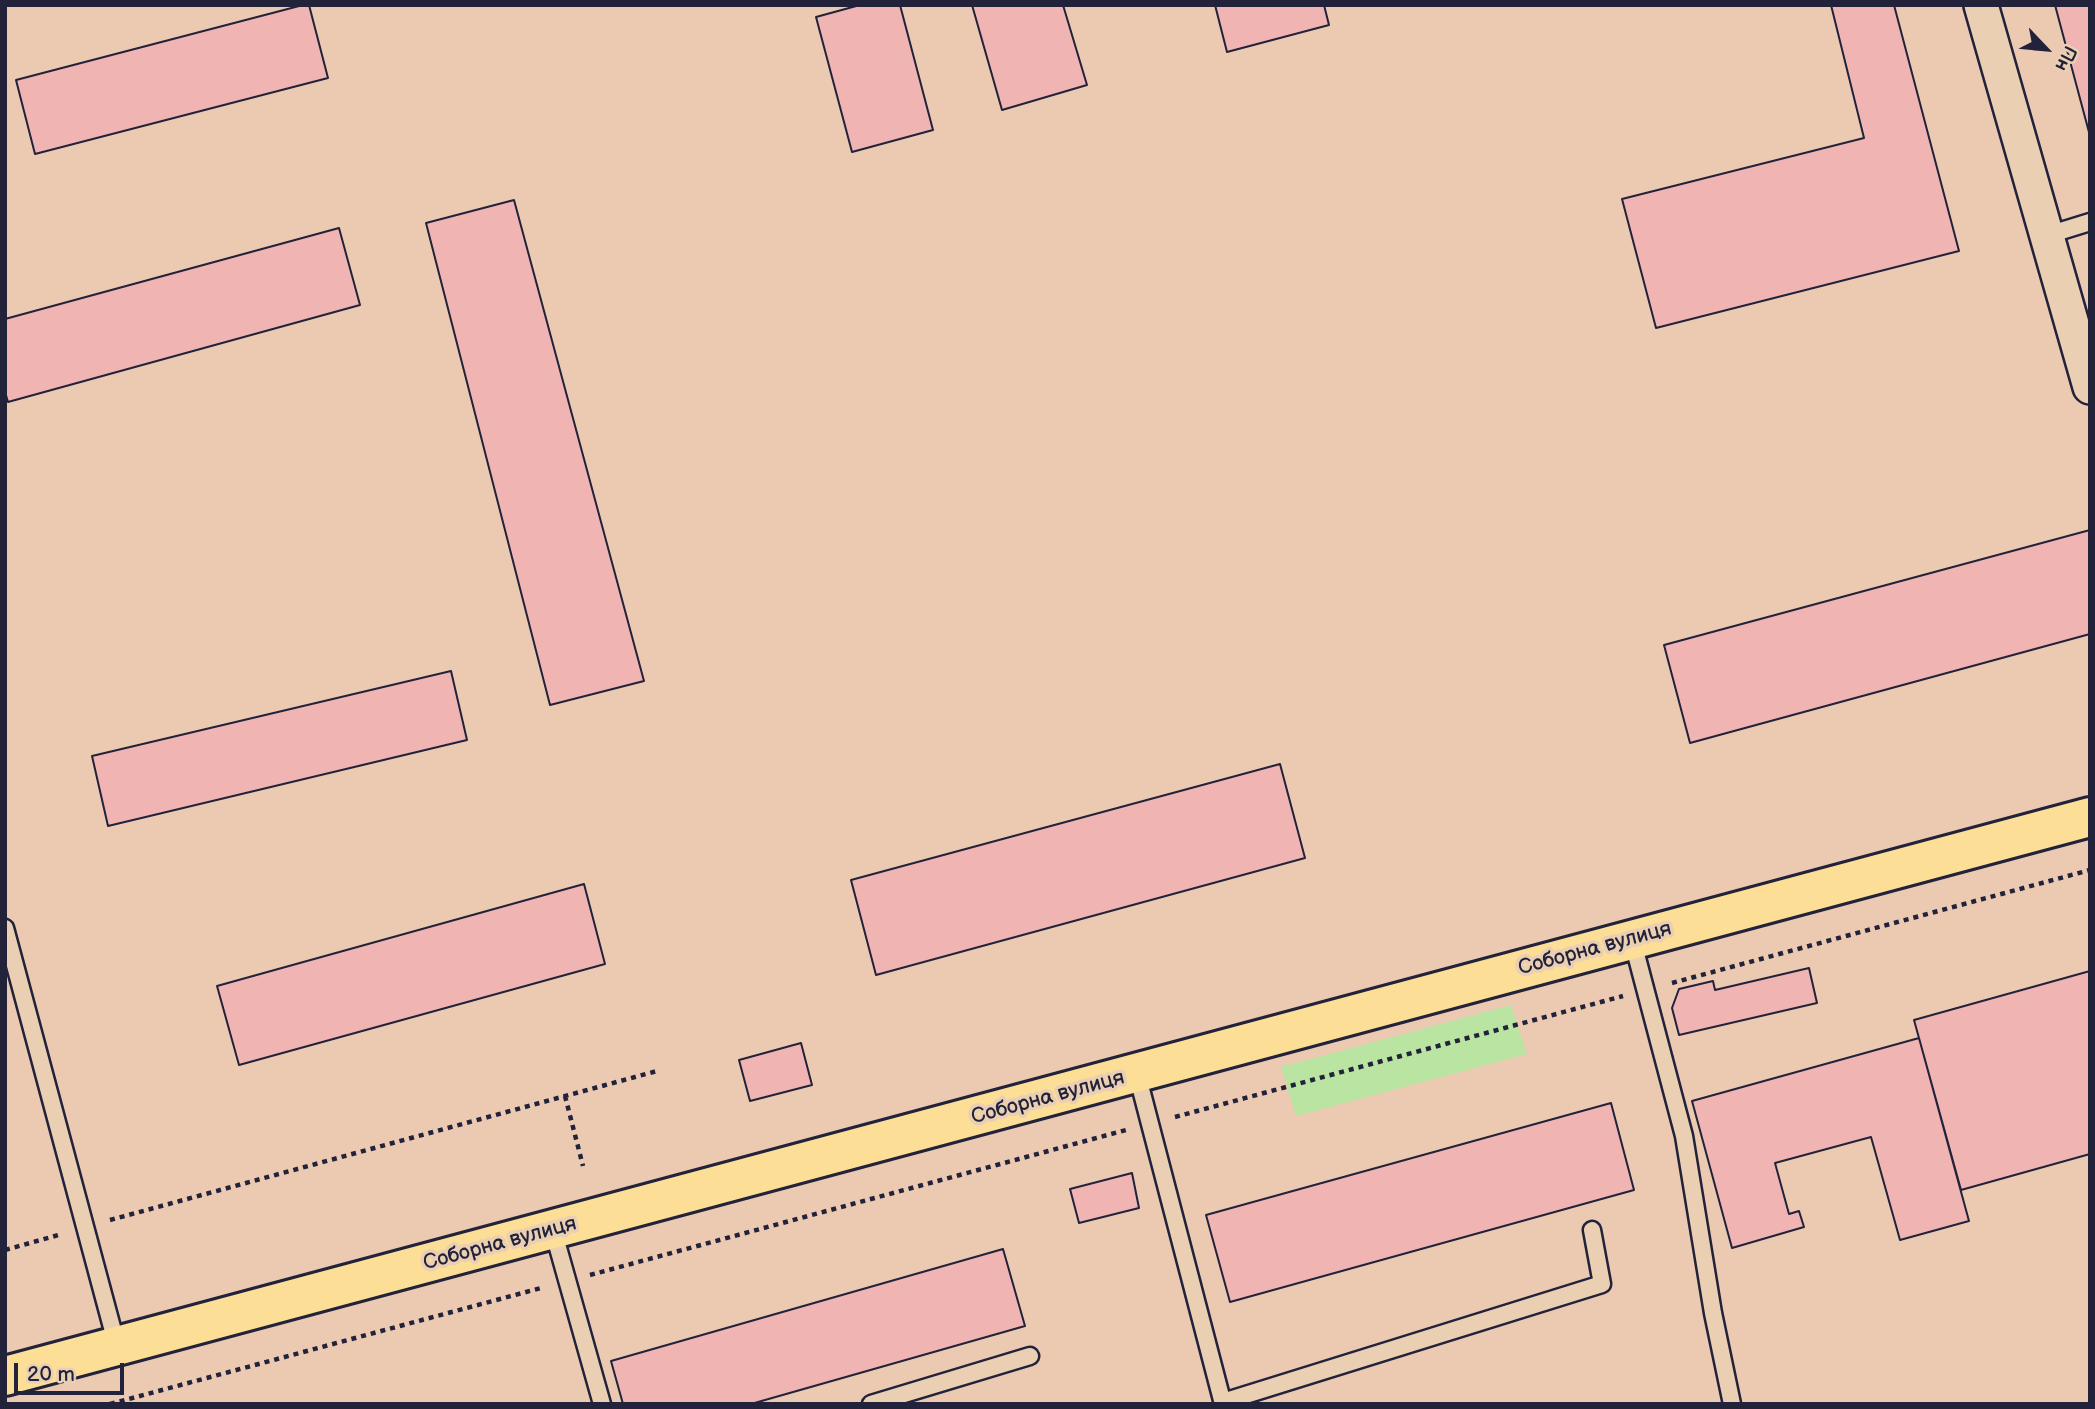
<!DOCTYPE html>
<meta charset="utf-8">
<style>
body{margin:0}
#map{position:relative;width:2095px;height:1409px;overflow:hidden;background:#eccab2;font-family:"Balsamiq Sans",sans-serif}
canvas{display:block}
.frame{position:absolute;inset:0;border:7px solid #22223b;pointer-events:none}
.north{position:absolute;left:2011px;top:14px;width:70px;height:70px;-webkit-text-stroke:5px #ebcfb2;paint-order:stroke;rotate:116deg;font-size:19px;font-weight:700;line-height:28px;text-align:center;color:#22223b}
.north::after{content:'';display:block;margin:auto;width:24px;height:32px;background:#22223b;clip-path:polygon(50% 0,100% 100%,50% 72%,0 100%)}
.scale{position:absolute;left:14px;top:1363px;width:110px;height:32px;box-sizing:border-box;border:4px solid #22223b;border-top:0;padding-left:9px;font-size:21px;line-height:24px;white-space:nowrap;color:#22223b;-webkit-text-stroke:5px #ebcfb2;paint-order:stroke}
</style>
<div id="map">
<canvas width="2095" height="1409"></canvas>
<div class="frame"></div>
<div class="north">Пн</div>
<div class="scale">20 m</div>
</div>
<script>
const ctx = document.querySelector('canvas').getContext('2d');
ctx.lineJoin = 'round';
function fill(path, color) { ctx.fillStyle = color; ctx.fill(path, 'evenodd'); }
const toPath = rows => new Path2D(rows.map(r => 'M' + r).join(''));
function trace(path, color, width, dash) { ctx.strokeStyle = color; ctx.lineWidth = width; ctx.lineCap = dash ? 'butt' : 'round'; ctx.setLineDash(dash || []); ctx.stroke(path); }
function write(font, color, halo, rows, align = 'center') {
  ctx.font = font + ' "Balsamiq Sans",sans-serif'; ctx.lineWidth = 7; ctx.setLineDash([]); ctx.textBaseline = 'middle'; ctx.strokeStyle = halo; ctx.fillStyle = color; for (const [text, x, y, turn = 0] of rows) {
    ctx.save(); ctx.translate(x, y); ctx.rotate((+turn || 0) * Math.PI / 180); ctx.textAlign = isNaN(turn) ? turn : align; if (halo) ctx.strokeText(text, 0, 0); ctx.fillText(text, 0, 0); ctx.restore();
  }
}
const green = toPath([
 [1511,1005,1527,1054,1296,1116,1281,1067]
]);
const building = toPath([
 [303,5,309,5,328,78,35,154,16,80,303,5],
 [860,5,900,5,933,130,852,152,816,17,860,5],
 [972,5,1063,5,1087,85,1002,110,972,5],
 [1215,5,1324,5,1329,25,1227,52,1215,5],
 [1831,5,1894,5,1959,251,1656,328,1622,199,1864,138,1831,5],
 [2055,5,2090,5,2090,136,2055,5],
 [514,200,644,681,550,705,426,223,514,200],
 [339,228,360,305,8,402,5,392,5,319,339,228],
 [2090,530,2090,634,1690,743,1664,645,2090,530],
 [451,671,467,740,108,826,92,756,451,671],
 [1280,764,1305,858,876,975,851,880,1280,764],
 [584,884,605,964,239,1065,217,986,584,884],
 [1809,968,1817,1003,1679,1035,1672,1008,1679,989,1713,981,1715,990,1809,968],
 [2090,971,2090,1154,1961,1190,1914,1020,2090,971],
 [1919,1038,1969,1221,1900,1240,1871,1137,1775,1163,1789,1214,1799,1211,1804,1227,1732,1248,1692,1101,1919,1038],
 [801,1043,812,1085,750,1101,739,1060,801,1043],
 [1611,1103,1634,1190,1230,1302,1206,1215,1611,1103],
 [1132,1173,1139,1208,1079,1223,1070,1189,1132,1173],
 [1003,1249,1025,1326,751,1404,623,1404,611,1361,1003,1249]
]);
const path = toPath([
 [1672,983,2090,870],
 [565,1096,583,1166],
 [1175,1117,1623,996],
 [110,1220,657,1071],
 [5,1250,62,1234],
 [590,1275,1126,1130],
 [110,1404,541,1288]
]);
const service = toPath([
 [2048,235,2090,222],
 [5,928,117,1346],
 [1632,939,1684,1136,1713,1313,1732,1404],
 [1137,1074,1223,1404],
 [553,1230,602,1404],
 [1223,1402,1602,1284,1592,1230],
 [871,1404,1030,1356]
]);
const minor = toPath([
 [1981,5,2090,387]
]);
const primary = toPath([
 [5,1376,2090,817]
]);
const streetNames = [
 ["Соборна вулиця",1595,949,-15],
 ["Соборна вулиця",1048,1098,-15],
 ["Соборна вулиця",500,1244,-15]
];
fill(green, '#b9e4a1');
fill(building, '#f0b4b3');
trace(building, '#22223b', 2);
trace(service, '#22223b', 21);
trace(minor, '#22223b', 38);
trace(primary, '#22223b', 44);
trace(path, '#22223b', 4.5, [5, 5]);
trace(service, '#ebcfb2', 16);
trace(minor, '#ebcfb2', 33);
trace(primary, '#fdde96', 38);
write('21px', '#22223b', '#ebcfb2', streetNames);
</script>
